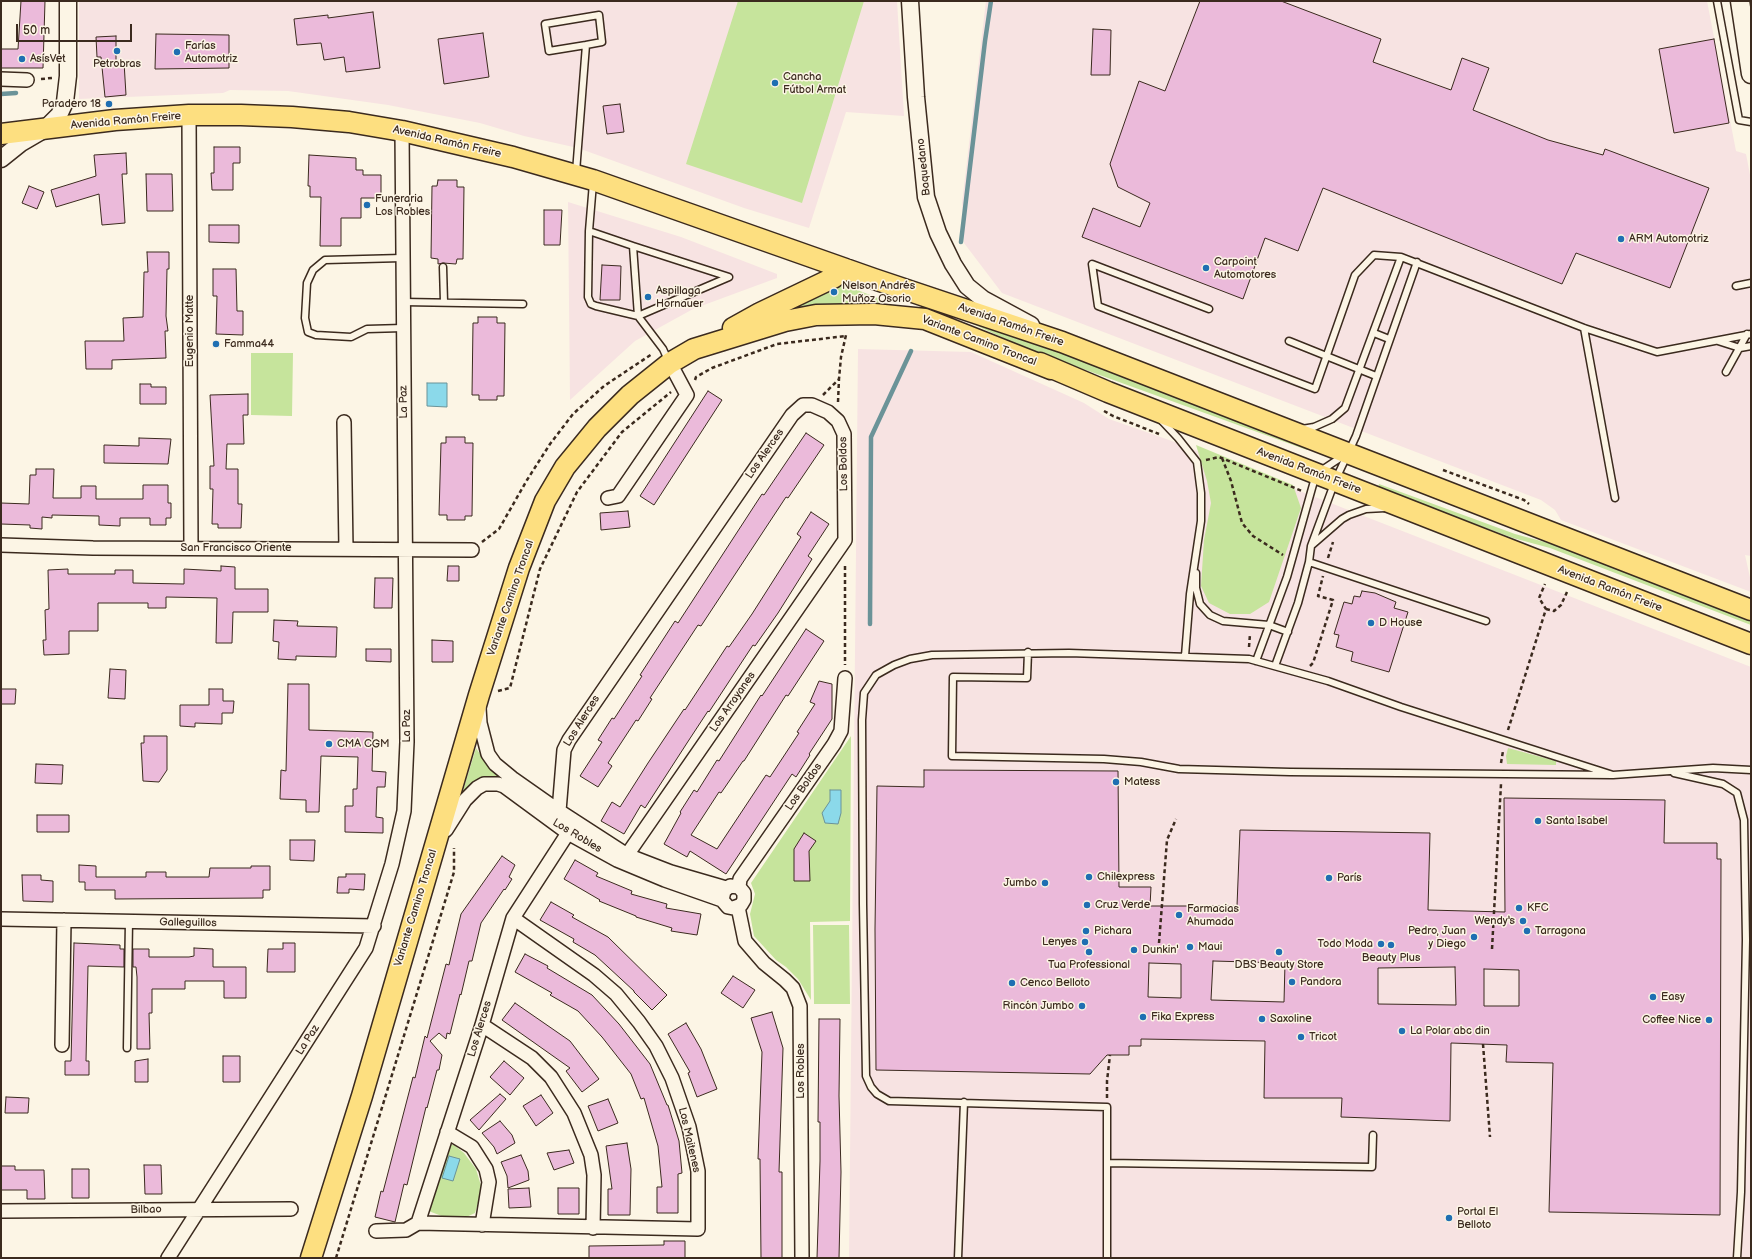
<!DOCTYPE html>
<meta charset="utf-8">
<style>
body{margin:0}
#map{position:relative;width:1752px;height:1259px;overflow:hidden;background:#fcf5e5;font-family:"Balsamiq Sans",sans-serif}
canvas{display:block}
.frame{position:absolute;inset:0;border:2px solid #3b2a1e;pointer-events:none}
.scale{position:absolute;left:16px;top:24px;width:116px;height:18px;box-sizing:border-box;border:2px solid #3b2a1e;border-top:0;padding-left:5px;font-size:12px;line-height:14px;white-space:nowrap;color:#3b2a1e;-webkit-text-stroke:3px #fcf5e5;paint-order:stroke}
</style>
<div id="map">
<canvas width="1752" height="1259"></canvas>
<div class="frame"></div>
<div class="scale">50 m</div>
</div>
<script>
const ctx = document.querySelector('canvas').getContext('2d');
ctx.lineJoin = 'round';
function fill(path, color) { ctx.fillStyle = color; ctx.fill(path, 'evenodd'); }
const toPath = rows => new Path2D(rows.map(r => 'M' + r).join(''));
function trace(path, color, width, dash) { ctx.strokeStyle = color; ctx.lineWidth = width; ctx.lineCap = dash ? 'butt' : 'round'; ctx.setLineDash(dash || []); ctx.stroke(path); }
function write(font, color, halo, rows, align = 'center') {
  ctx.font = font + ' "Balsamiq Sans",sans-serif'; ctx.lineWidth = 3; ctx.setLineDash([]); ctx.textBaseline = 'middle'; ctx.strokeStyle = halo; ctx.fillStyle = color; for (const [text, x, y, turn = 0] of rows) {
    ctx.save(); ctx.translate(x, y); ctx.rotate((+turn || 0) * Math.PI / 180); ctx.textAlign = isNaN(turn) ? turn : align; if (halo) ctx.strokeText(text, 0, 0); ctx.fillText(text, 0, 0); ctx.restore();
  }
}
const built = toPath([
 [79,1,897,1,904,116,846,112,809,228,744,208,578,148,524,136,480,123,388,105,288,91,230,90,223,93,79,99],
 [986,1,1707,1,1736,151,1746,154,1751,180,1751,556,1745,555,1751,582,1751,592,1561,520,1555,510,1541,500,1002,293,964,243,962,203],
 [568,202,681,237,777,274,777,278,693,309,635,341,570,400],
 [858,349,971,352,1084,403,1109,419,1169,440,1751,667,1751,1258,849,1258]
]);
const green = toPath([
 [738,1,864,1,802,203,686,164],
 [842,284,888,302,796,307],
 [974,320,1309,447,1307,450,1025,348,973,324],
 [251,353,293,353,292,416,251,415],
 [1196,445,1293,485,1301,508,1269,602,1250,614,1230,614,1209,603,1201,586,1204,540,1211,503,1207,481],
 [1379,484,1515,534,1552,544,1751,620,1751,625,1550,548,1513,538,1378,488],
 [851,736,850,921,810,922,811,1000,798,979,786,967,776,960,754,936,750,914,755,894,751,883],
 [476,748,488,766,505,779,462,794],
 [1508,748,1556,761,1556,765,1507,764,1506,756],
 [813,925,849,925,850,1004,814,1004],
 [448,1145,454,1145,464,1153,476,1169,482,1189,475,1213,462,1219,447,1218,426,1210]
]);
const water = toPath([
 [427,383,447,383,447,407,427,406,427,383],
 [830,790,841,790,841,813,838,824,825,823,822,813,830,801,830,790],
 [449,1156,460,1159,453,1181,442,1178,449,1156]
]);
const stream = toPath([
 [1,94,16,93],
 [961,242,985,41,991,1],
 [870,624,871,437,911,351]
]);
const building = toPath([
 [21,1,45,1,43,68,1,68,1,49,18,49,21,1],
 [1200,1,1281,1,1381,39,1373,62,1451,90,1462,58,1489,68,1473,110,1548,140,1603,155,1605,149,1709,188,1670,288,1576,253,1562,284,1323,188,1298,251,1265,238,1243,299,1082,237,1093,208,1140,227,1150,203,1118,187,1110,164,1139,81,1165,91,1200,1],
 [373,12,380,68,346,72,344,57,324,60,321,43,297,45,294,19,328,15,328,18,373,12],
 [1093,29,1111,30,1110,75,1091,75,1093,29],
 [483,33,489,77,444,84,438,39,483,33],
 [156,34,229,35,229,68,155,69,156,34],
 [116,36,116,63,124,62,126,95,105,97,101,57,97,57,96,37,116,36],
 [1714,39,1729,123,1674,133,1659,49,1714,39],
 [620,104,624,132,607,134,603,106,620,104],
 [214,147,240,147,240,163,233,163,233,190,212,190,211,173,214,173,214,147],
 [126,153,127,174,122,174,125,223,102,225,99,194,56,207,51,190,96,176,94,155,126,153],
 [309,155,356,158,356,170,363,170,363,175,381,175,381,198,361,198,361,218,341,218,341,246,320,246,321,197,310,197,310,186,308,186,309,155],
 [146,174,172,174,173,211,147,211,146,174],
 [438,180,457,180,457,187,464,187,463,259,457,259,456,264,443,263,438,264,438,259,431,258,432,186,437,186,438,180],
 [29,186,44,192,37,209,22,203,29,186],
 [544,210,562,210,560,245,544,245,544,210],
 [209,225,239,225,239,243,209,242,209,225],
 [147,252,169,252,169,269,167,269,166,316,168,331,165,331,166,358,112,360,112,369,86,369,85,341,124,341,123,318,143,317,144,272,148,272,147,252],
 [602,265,621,266,620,300,600,300,602,265],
 [213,269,236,269,237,311,243,311,243,335,216,334,217,296,213,296,213,269],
 [478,317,497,317,497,323,505,323,504,396,497,396,497,400,479,400,479,395,472,395,473,323,478,323,478,317],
 [140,384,151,384,151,387,166,387,166,404,140,404,140,384],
 [708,391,722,400,654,505,640,496,708,391],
 [248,394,248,415,243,415,244,444,227,444,226,469,238,469,238,504,242,504,241,528,218,528,218,524,212,524,213,489,210,489,210,466,214,466,210,395,248,394],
 [806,433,824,445,788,498,786,497,701,626,698,625,650,698,652,699,638,721,636,720,608,763,612,766,598,787,580,776,602,742,598,740,612,718,614,719,642,676,640,675,675,621,678,623,762,494,764,495,806,433],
 [446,437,465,437,465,443,473,443,472,516,465,516,465,520,447,520,447,515,439,515,441,443,446,443,446,437],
 [139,438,171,439,168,464,104,463,104,445,139,446,139,438],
 [36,469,54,469,53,498,81,498,81,486,96,486,96,499,143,499,143,485,168,485,168,503,171,503,171,518,166,518,166,525,150,525,150,518,120,518,120,526,99,525,99,516,52,515,52,518,42,517,42,529,30,528,30,525,1,524,1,503,29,504,30,475,36,475,36,469],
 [628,511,630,527,601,530,600,513,628,511],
 [811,512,829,524,808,556,812,559,778,613,755,646,753,645,709,712,708,711,687,743,645,808,641,805,624,834,601,821,612,802,620,807,648,763,684,709,685,710,727,646,729,647,752,614,801,537,797,534,811,512],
 [221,566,235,567,235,589,268,589,268,612,233,612,232,643,216,643,217,598,166,597,166,608,148,608,148,603,98,603,98,631,69,631,69,654,44,655,43,640,46,640,45,610,49,609,48,570,68,569,68,574,115,574,115,570,133,570,133,583,184,584,184,569,221,571,221,566],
 [448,566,459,566,459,581,447,581,448,566],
 [375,578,393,578,392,608,374,608,375,578],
 [1362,591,1375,593,1396,602,1394,608,1408,612,1389,672,1351,661,1353,652,1336,647,1339,635,1334,634,1344,602,1352,604,1354,596,1360,597,1362,591],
 [274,620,298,621,297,626,337,627,336,657,296,656,296,660,278,659,279,642,273,641,274,620],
 [806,629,824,641,788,696,786,695,744,761,743,761,721,793,719,792,691,835,717,849,766,775,770,777,799,733,797,732,815,704,810,702,819,681,832,684,832,719,809,754,810,755,796,777,792,774,726,874,690,851,687,857,664,844,681,813,680,812,694,790,697,792,717,760,719,761,761,695,762,696,806,629],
 [432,640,453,641,453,662,432,662,432,640],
 [366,649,391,649,391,662,366,661,366,649],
 [110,669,126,670,125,699,108,698,110,669],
 [288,684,309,684,309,730,373,732,372,771,386,772,385,787,377,787,376,817,383,818,383,833,345,832,345,806,353,806,353,789,357,789,358,757,321,756,319,812,306,812,306,800,280,799,281,770,286,771,288,684],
 [1,689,16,689,15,704,1,704,1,689],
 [209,689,223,689,223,701,234,701,233,713,222,713,222,724,195,723,195,727,180,726,180,705,209,705,209,689],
 [144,736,167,736,167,770,159,782,143,781,141,743,144,743,144,736],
 [36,764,63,765,62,784,35,783,36,764],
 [924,770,1118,771,1119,887,1151,887,1150,906,1237,906,1240,830,1430,833,1428,910,1505,912,1504,798,1665,800,1664,843,1717,843,1717,859,1721,859,1720,1215,1549,1212,1553,1063,1506,1062,1507,1045,1451,1043,1450,1121,1341,1117,1342,1098,1264,1098,1265,1041,1141,1039,1141,1046,1129,1046,1129,1055,1107,1055,1090,1074,876,1070,875,929,877,786,924,787,924,770],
 [1213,961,1285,963,1284,1002,1211,1000,1213,961],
 [1149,963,1181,964,1181,998,1148,997,1149,963],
 [1455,967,1456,1005,1378,1004,1378,968,1455,967],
 [1484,969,1519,970,1519,1006,1484,1006,1484,969],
 [37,815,69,815,69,832,37,832,37,815],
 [804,833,816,841,809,851,810,881,794,881,794,849,804,833],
 [290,840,315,840,314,861,290,860,290,840],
 [502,856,515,865,509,877,512,879,505,890,504,889,481,923,472,961,469,961,461,995,460,994,450,1034,447,1033,446,1039,439,1033,430,1041,442,1055,439,1070,437,1070,427,1108,426,1107,407,1185,404,1184,395,1222,375,1217,381,1191,383,1192,413,1077,415,1078,425,1036,427,1038,446,964,449,965,461,914,502,856],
 [575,860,598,873,596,876,632,891,631,894,667,904,666,908,701,914,697,935,671,931,672,928,636,917,636,916,599,901,600,900,564,879,575,860],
 [79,865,96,866,96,877,146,877,146,872,166,872,166,877,209,877,210,868,251,868,251,866,270,866,270,890,263,890,263,898,115,899,115,890,85,890,85,882,79,882,79,865],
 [346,874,365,874,364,890,349,889,349,893,337,893,338,877,346,877,346,874],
 [22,875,41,875,41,880,53,881,53,902,23,901,22,875],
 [551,902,574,915,572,917,608,937,667,995,652,1010,634,992,634,991,595,955,573,942,574,939,540,920,551,902],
 [74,943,120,945,120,949,124,949,124,967,88,966,86,1061,89,1061,89,1075,65,1075,65,1061,71,1061,74,943],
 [283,943,295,943,295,972,267,972,268,949,283,949,283,943],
 [194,948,213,949,213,967,246,967,246,998,224,998,224,981,185,981,185,989,152,989,152,1013,149,1013,150,1049,137,1049,137,977,136,967,133,967,133,949,149,949,149,957,189,957,194,956,194,948],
 [525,954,548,966,547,968,592,995,619,1024,650,1064,667,1105,668,1105,679,1141,682,1173,678,1174,678,1213,657,1213,657,1187,662,1187,658,1146,644,1098,641,1099,631,1074,602,1037,578,1011,550,995,552,993,515,972,525,954],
 [733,976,755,990,743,1008,721,993,733,976],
 [515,1003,570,1041,599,1079,582,1092,566,1071,570,1068,502,1020,515,1003],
 [772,1012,783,1048,779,1172,782,1172,782,1258,761,1258,760,1159,758,1159,762,1052,751,1018,772,1012],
 [819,1019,840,1019,839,1096,841,1172,839,1258,817,1258,820,1161,820,1122,818,1122,819,1019],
 [686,1023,701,1049,717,1089,697,1097,688,1073,690,1072,668,1034,686,1023],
 [223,1056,240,1056,240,1082,223,1082,223,1056],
 [148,1059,148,1082,135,1082,135,1061,148,1059],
 [504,1061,524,1078,510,1095,490,1077,504,1061],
 [500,1094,506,1099,479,1130,470,1120,500,1094],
 [541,1095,553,1113,536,1126,523,1106,541,1095],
 [6,1097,29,1098,28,1113,5,1113,6,1097],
 [608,1099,618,1123,598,1131,588,1106,608,1099],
 [500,1121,512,1135,515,1143,497,1154,494,1147,482,1133,500,1121],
 [627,1143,631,1169,630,1215,608,1215,608,1189,612,1189,606,1146,627,1143],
 [569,1150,574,1163,554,1170,547,1153,569,1150],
 [521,1155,528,1171,529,1180,508,1188,507,1176,501,1162,521,1155],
 [144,1165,161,1165,162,1194,145,1194,144,1165],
 [1,1166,15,1166,15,1170,44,1170,45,1199,27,1199,27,1190,1,1190,1,1166],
 [72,1169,89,1169,89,1198,72,1198,72,1169],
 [529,1188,531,1207,509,1208,508,1189,529,1188],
 [558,1188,579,1188,579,1214,558,1214,558,1188],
 [664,1241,685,1241,685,1258,589,1258,589,1246,664,1245,664,1241]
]);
const path = toPath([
 [41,79,52,78],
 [695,380,696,377,712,368,777,344,846,336],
 [823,395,839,379,841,357,846,335],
 [838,402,839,379],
 [1104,411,1113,416,1159,434],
 [1222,458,1231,481,1242,523,1253,536,1283,555],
 [1206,460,1219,457,1302,491],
 [1443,470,1524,500,1529,504],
 [482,542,499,529,527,480,550,444,573,414,604,386,652,354],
 [1328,558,1333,542],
 [845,566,845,665],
 [1546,609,1554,611,1561,605,1567,592],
 [1249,647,1250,634],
 [1310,666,1313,663,1333,600,1318,596,1323,576],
 [498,691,510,688,540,569,577,492,622,432,671,392],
 [1508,730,1546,609,1539,598,1545,584],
 [1501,763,1503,751],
 [1159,943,1167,840,1176,819],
 [1492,949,1501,784],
 [1483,1044,1490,1137],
 [1107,1098,1107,1081,1110,1055],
 [336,1258,454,872,454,848]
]);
const service = toPath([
 [1717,1,1739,120,1751,122],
 [576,172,586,45,602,42,599,15,545,24,549,51,586,45],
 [593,183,589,231,633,246,638,316,663,349,668,360],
 [589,231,588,297,591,304,596,306,638,316,729,277,633,246],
 [402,258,325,260,313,270,307,283,305,318,308,332,316,335,351,337,367,329,403,328],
 [443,267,444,302],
 [1736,286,1751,283],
 [403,302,523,304],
 [1209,309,1092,264,1098,306,1315,389,1355,275,1374,255,1401,257,1584,328,1657,352,1751,334],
 [1584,328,1615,498],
 [1374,333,1389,339],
 [1289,341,1376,376],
 [1718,341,1740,348,1751,346],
 [1726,372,1747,334],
 [1161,420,1178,438,1197,462,1201,493,1201,521,1190,594,1185,656],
 [1302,429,1314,427,1332,419,1345,408,1401,257],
 [1312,545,1342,519,1349,515,1366,509,1385,508],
 [1309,562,1486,621],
 [1196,573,1196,588,1200,604,1210,615,1223,621,1269,625,1288,632],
 [1028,652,1027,678,953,677,952,756,1104,759,1141,762,1179,769,1290,772,1613,775,1713,768,1751,770],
 [1256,661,1287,577,1316,474,1343,456],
 [1275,666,1298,603,1309,562,1311,546,1335,481,1356,436,1417,262],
 [1674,773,1723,784,1737,793,1744,820,1746,940,1741,1192,1737,1258],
 [127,1048,129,921],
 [1107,1163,1372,1167,1373,1135],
 [958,1258,964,1102],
 [1107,1258,1107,1107,889,1101,877,1094,871,1087,866,1076,863,904,862,720,864,693,876,675,894,665,910,659,932,655,1069,653,1249,659,1328,681,1401,707,1613,775]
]);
const minor = toPath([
 [1,79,27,80],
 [189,115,191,548],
 [344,422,346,549],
 [608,498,618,496,687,395,670,363],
 [1,545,93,548,472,550],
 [479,708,480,723,488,754,495,764,512,778,559,811,627,855,671,872,726,888],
 [446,830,465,800,477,788,484,784,498,784,504,786,568,833,617,860,665,880,722,900,728,907,733,908,741,905,744,900,744,893,739,887,730,886,724,891,722,900],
 [739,887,740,879,834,744,841,731,845,678],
 [738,907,745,941,764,963,785,980,793,988,800,1006,802,1258],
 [1,919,374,926],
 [482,1025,532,1058,551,1077,574,1113,591,1155,594,1175,593,1228],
 [62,1045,64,920],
 [447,1132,472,1147,486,1169,489,1182,482,1225],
 [1,1211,291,1209],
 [418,1223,482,1025,513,918,568,833,559,811,564,750,569,740,792,415,803,405,812,405,828,412,838,421,844,434,845,540,627,855,617,860],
 [376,1231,406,1230,418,1223,698,1229,698,1171,689,1127,672,1078,656,1046,639,1022,616,994,594,975,513,918],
 [168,1258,366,948,392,864,404,811,407,742,402,131]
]);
const tertiary = toPath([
 [910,1,916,97,926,197,938,233,953,264,967,286,983,299,1031,325],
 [1,159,21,143,45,129,59,115,65,102,68,76,68,1]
]);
const secondary = toPath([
 [1740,1,1751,74]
]);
const primary = toPath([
 [1,134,115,120,189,115,241,115,292,117,349,122,402,131,513,157,593,180,874,279,1062,342,1751,610],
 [733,328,760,313,833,278,845,269],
 [1040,363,1108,392,1751,644],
 [311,1258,362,1096,479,695,519,568,545,501,565,467,597,428,630,395,670,363,694,349,785,321,816,315,874,314,925,319,1051,369]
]);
const markers = [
 [117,51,4,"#1f6fb2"],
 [177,52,4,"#1f6fb2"],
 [22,59,4,"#1f6fb2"],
 [775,83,4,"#1f6fb2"],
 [109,104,4,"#1f6fb2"],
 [367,205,4,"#1f6fb2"],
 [1621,239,4,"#1f6fb2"],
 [1206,268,4,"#1f6fb2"],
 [834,292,4,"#1f6fb2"],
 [648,297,4,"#1f6fb2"],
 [216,344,4,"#1f6fb2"],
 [1371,623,4,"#1f6fb2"],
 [329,744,4,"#1f6fb2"],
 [1116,782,4,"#1f6fb2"],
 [1538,821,4,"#1f6fb2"],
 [1089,877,4,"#1f6fb2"],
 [1329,878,4,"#1f6fb2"],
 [1045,883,4,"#1f6fb2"],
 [1087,905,4,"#1f6fb2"],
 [1519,908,4,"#1f6fb2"],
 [1179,915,4,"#1f6fb2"],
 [1523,921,4,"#1f6fb2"],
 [1086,931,4,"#1f6fb2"],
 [1527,931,4,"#1f6fb2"],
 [1474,937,4,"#1f6fb2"],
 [1085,942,4,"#1f6fb2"],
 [1381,944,4,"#1f6fb2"],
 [1391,945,4,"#1f6fb2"],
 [1190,947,4,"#1f6fb2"],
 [1134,950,4,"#1f6fb2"],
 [1089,952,4,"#1f6fb2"],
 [1279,952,4,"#1f6fb2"],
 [1292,982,4,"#1f6fb2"],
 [1012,983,4,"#1f6fb2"],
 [1653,997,4,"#1f6fb2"],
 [1082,1006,4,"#1f6fb2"],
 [1143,1017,4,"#1f6fb2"],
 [1262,1019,4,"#1f6fb2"],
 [1709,1020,4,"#1f6fb2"],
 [1402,1031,4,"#1f6fb2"],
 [1301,1037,4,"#1f6fb2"],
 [1449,1218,4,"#1f6fb2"]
];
const poiNames = [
 ["Farías",185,46],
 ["Automotriz",185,59],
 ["AsísVet",30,59],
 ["Petrobras",117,64,"center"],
 ["Cancha",783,77],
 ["Fútbol Armat",783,90],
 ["Paradero 18",101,104,"right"],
 ["Funeraria",375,199],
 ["Los Robles",375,212],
 ["ARM Automotriz",1629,239],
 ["Carpoint",1214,262],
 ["Automotores",1214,275],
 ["Nelson Andrés",842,286],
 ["Muñoz Osorio",842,299],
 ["Aspillaga",656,291],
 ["Hornauer",656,304],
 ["Famma44",224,344],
 ["D House",1379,623],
 ["CMA CGM",337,744],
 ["Matess",1124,782],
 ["Santa Isabel",1546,821],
 ["Chilexpress",1097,877],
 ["París",1337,878],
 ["Jumbo",1037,883,"right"],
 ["Cruz Verde",1095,905],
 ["KFC",1527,908],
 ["Farmacias",1187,909],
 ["Ahumada",1187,922],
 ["Wendy's",1515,921,"right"],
 ["Pichara",1094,931],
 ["Pedro, Juan",1466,931,"right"],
 ["y Diego",1466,944,"right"],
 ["Tarragona",1535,931],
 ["Lenyes",1077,942,"right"],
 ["Todo Moda",1373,944,"right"],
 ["Maui",1198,947],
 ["Dunkin'",1142,950],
 ["Beauty Plus",1391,958,"center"],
 ["Tua Professional",1089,965,"center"],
 ["DBS Beauty Store",1279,965,"center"],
 ["Pandora",1300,982],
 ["Cenco Belloto",1020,983],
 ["Easy",1661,997],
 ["Rincón Jumbo",1074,1006,"right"],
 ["Fika Express",1151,1017],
 ["Saxoline",1270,1019],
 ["Coffee Nice",1701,1020,"right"],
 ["La Polar abc din",1410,1031],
 ["Tricot",1309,1037],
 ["Portal El",1457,1212],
 ["Belloto",1457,1225]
];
const streetNames = [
 ["Avenida Ramón Freire",126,121,-5],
 ["Avenida Ramón Freire",447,142,13],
 ["Baquedano",924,167,-96],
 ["Avenida Ramón Freire",1011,325,19],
 ["Eugenio Matte",190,331,-90],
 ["Variante Camino Troncal",979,341,21],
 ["La Paz",404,402,-91],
 ["Los Alerces",765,454,-55],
 ["Los Boldos",844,464,-91],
 ["Avenida Ramón Freire",1309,471,21],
 ["San Francisco Oriente",236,548],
 ["Avenida Ramón Freire",1610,589,21],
 ["Variante Camino Troncal",511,598,-71],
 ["Los Arrayanes",733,702,-55],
 ["Los Alerces",582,721,-58],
 ["La Paz",407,726,-90],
 ["Los Boldos",804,787,-55],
 ["Los Robles",577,836,31],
 ["Variante Camino Troncal",416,908,-73],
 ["Galleguillos",188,923,1],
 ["Los Alerces",480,1029,-73],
 ["La Paz",308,1040,-57],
 ["Los Robles",801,1071,-90],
 ["Los Maitenes",689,1140,77],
 ["Bilbao",146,1210,-1]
];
fill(built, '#f7e3e2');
fill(green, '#c6e49c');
fill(water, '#8bd9ea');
trace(water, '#6b9398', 1);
trace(stream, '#6b9398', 4.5);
fill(building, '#ebbada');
trace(building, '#3b2a1e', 1);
trace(service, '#3b2a1e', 9);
trace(minor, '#3b2a1e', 16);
trace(tertiary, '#3b2a1e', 19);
trace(secondary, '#3b2a1e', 21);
trace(primary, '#3b2a1e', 23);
trace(path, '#3b2a1e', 2.5, [4, 3]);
trace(service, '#fcf5e5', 6);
trace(minor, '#fcf5e5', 13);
trace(tertiary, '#fcf5e5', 16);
trace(secondary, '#fcf5e5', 18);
trace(primary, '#fddf80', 20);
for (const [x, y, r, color] of markers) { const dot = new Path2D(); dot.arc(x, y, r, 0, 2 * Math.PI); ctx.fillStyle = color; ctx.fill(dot); trace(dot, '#fcf5e5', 1.5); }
write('11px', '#3b2a1e', '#fcf5e5', poiNames, 'left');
write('11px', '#3b2a1e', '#fcf5e5', streetNames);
</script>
